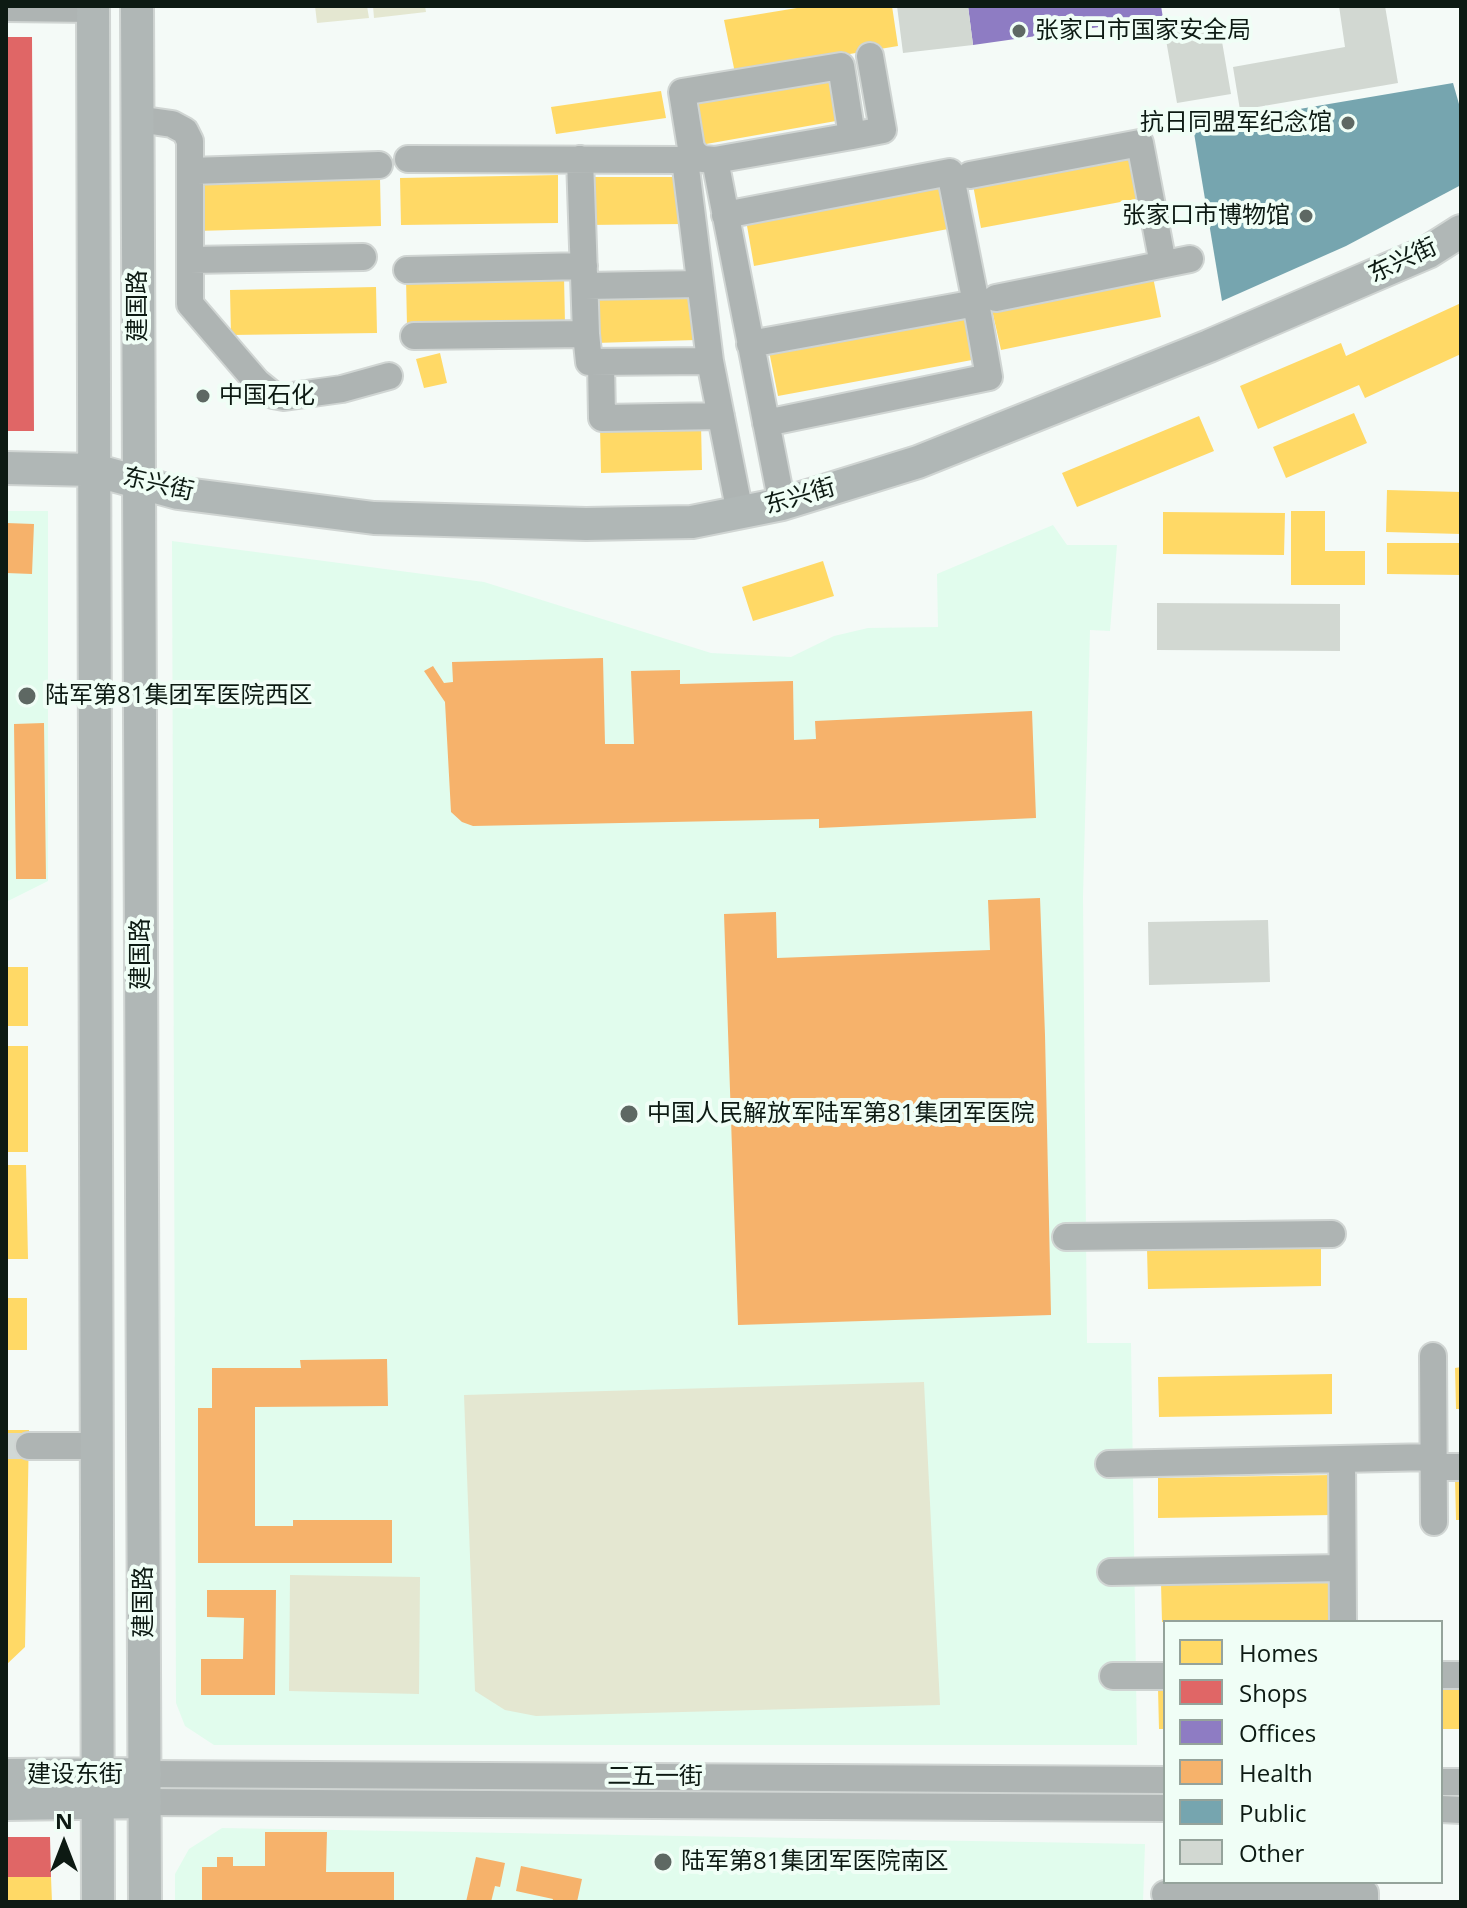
<!DOCTYPE html>
<meta charset="utf-8">
<style>
body{margin:0}
#map{position:relative;width:1467px;height:1908px;overflow:hidden;background:#f4faf7;font-family:"Open Sans",sans-serif}
canvas{display:block}
.frame{position:absolute;inset:0;border:8px solid #0d1a13;pointer-events:none}
.legend{position:absolute;left:1163px;top:1620px;width:280px;height:264px;box-sizing:border-box;background:#f0fef6;border:2px solid #95a39b;margin:0;padding:10px 14px;list-style:none;font-size:24px;color:#0d1a13}
.legend li{display:flex;align-items:center;gap:16px;height:40px}
.legend b{width:40px;border:2px solid #95a39b}
.north{position:absolute;left:24px;top:1804px;width:80px;height:80px;-webkit-text-stroke:6px #f0fef6;paint-order:stroke;rotate:0deg;font-size:22px;font-weight:700;line-height:32px;text-align:center;color:#0d1a13}
.north::after{content:'';display:block;margin:auto;width:28px;height:36px;background:#0d1a13;clip-path:polygon(50% 0,100% 100%,50% 72%,0 100%)}
</style>
<div id="map">
<canvas width="1467" height="1908"></canvas>
<div class="frame"></div>
<ul class="legend">
<li><b style="height:22px;background:#ffd966"></b>Homes</li>
<li><b style="height:22px;background:#e06666"></b>Shops</li>
<li><b style="height:22px;background:#8e7cc3"></b>Offices</li>
<li><b style="height:22px;background:#f6b26b"></b>Health</li>
<li><b style="height:22px;background:#76a5af"></b>Public</li>
<li><b style="height:22px;background:#d2d8d2"></b>Other</li>
</ul>
<div class="north">N</div>
</div>
<script>
const ctx = document.querySelector('canvas').getContext('2d');
ctx.lineJoin = 'round';
function fill(path, color) { ctx.fillStyle = color; ctx.fill(path, 'evenodd'); }
const toPath = rows => new Path2D(rows.map(r => 'M' + r).join(''));
function trace(path, color, width, dash) { ctx.strokeStyle = color; ctx.lineWidth = width; ctx.lineCap = dash ? 'butt' : 'round'; ctx.setLineDash(dash || []); ctx.stroke(path); }
function write(font, color, halo, rows, align = 'center') {
  ctx.font = font + ' "Open Sans","Noto Sans SC",sans-serif'; ctx.lineWidth = 8; ctx.setLineDash([]); ctx.textBaseline = 'middle'; ctx.strokeStyle = halo; ctx.fillStyle = color; for (const [text, x, y, turn = 0] of rows) {
    ctx.save(); ctx.translate(x, y); ctx.rotate((+turn || 0) * Math.PI / 180); ctx.textAlign = isNaN(turn) ? turn : align; if (halo) ctx.strokeText(text, 0, 0); ctx.fillText(text, 0, 0); ctx.restore();
  }
}
const built = toPath([
 [6,511,48,511,48,881,6,902],
 [1053,525,1067,545,1117,545,1110,631,1090,630,1083,897,1087,1343,1131,1343,1137,1745,214,1745,185,1726,176,1703,172,541,484,582,711,653,791,657,834,636,868,628,938,627,937,574],
 [222,1828,1145,1844,1143,1902,175,1902,175,1874,189,1849]
]);
const green = toPath([
 [315,6,367,6,369,18,317,23],
 [373,6,425,6,426,12,374,18],
 [924,1382,940,1705,536,1716,505,1710,475,1691,464,1395],
 [290,1575,420,1577,419,1694,289,1691]
]);
const homes = toPath([
 [809,6,892,6,898,46,735,73,724,20],
 [6,41,29,41,29,88,6,88],
 [828,74,836,121,695,146,686,99],
 [661,91,666,118,556,134,551,107],
 [6,150,29,150,29,197,6,197],
 [1134,155,1142,198,981,228,973,185],
 [558,175,558,223,401,225,400,178],
 [585,177,681,177,683,224,586,225],
 [380,178,381,226,196,231,195,183],
 [940,184,948,229,754,266,746,220],
 [6,259,26,259,26,307,6,307],
 [564,276,565,324,407,326,406,278],
 [1153,277,1161,317,1001,350,992,310],
 [376,287,377,333,231,335,230,290],
 [694,294,696,340,595,343,593,297],
 [1461,303,1461,354,1365,398,1359,385,1258,429,1240,386,1341,343,1346,356],
 [964,314,972,360,778,396,769,351],
 [440,353,447,383,424,388,416,359],
 [6,376,27,376,27,424,6,424],
 [1354,413,1367,443,1286,478,1273,447],
 [1199,416,1214,451,1077,507,1062,473],
 [701,424,702,470,601,473,600,426],
 [1387,490,1461,492,1461,534,1386,532],
 [1291,511,1325,511,1325,551,1365,551,1365,585,1291,585],
 [1163,512,1285,513,1284,555,1163,554],
 [1387,543,1461,543,1461,575,1387,574],
 [823,561,834,596,753,621,742,587],
 [6,967,28,967,28,1026,6,1026],
 [6,1046,28,1046,28,1152,6,1152],
 [6,1165,26,1165,28,1259,6,1259],
 [1321,1246,1321,1286,1148,1289,1147,1249],
 [6,1298,27,1298,27,1350,6,1350],
 [1461,1367,1461,1409,1456,1409,1455,1368],
 [1332,1374,1332,1414,1159,1417,1158,1377],
 [6,1430,29,1430,25,1647,6,1665],
 [1331,1475,1332,1515,1158,1518,1158,1478],
 [1455,1479,1461,1479,1461,1520,1456,1520],
 [1335,1580,1336,1620,1162,1622,1161,1583],
 [1158,1689,1165,1689,1165,1729,1159,1729],
 [1441,1689,1461,1689,1461,1729,1441,1729],
 [7,1877,51,1877,52,1902,8,1902]
]);
const shops = toPath([
 [6,37,32,37,34,431,6,431],
 [7,1837,50,1837,51,1877,7,1877]
]);
const offices = toPath([
 [968,6,1161,6,1163,18,973,45]
]);
const health = toPath([
 [6,523,34,524,32,574,6,573],
 [603,658,605,744,634,744,631,671,680,670,680,684,793,681,794,740,816,739,815,721,1032,711,1036,818,819,828,819,819,473,826,462,822,451,812,445,702,424,671,433,666,444,683,453,682,452,662],
 [44,723,46,879,16,879,14,724],
 [1040,898,1045,1035,1051,1315,738,1325,724,914,776,912,777,958,990,950,988,900],
 [387,1359,388,1406,255,1407,255,1526,293,1526,293,1520,392,1520,392,1563,198,1563,198,1408,212,1408,212,1368,301,1368,300,1360],
 [207,1590,276,1590,275,1695,201,1695,201,1659,243,1659,244,1618,207,1617],
 [265,1832,327,1832,326,1872,394,1872,394,1902,202,1902,202,1867,217,1867,217,1857,233,1857,233,1866,265,1866],
 [476,1857,505,1863,500,1887,495,1886,491,1902,466,1902],
 [521,1866,582,1879,577,1902,552,1902,553,1899,516,1891]
]);
const public = toPath([
 [1453,83,1461,111,1461,185,1346,246,1222,301,1193,127]
]);
const building = toPath([
 [897,6,968,6,973,45,903,53],
 [1339,6,1385,6,1398,83,1240,110,1233,67,1345,47],
 [1219,24,1231,94,1177,103,1165,34],
 [1157,603,1340,604,1340,651,1157,650],
 [1268,920,1270,982,1149,985,1148,922]
]);
const minorTunnel = toPath([
 [6,1446,29,1446]
]);
const minor = toPath([
 [6,8,93,9],
 [137,119,172,124,185,131,190,141,190,304,257,382,273,395,284,397,342,389,389,376],
 [852,136,883,130,870,56],
 [408,159,685,160,710,361],
 [580,159,586,334,589,362,710,361,740,513],
 [715,160,703,159,696,155,691,148,682,92,841,66,852,136,715,160,782,504],
 [190,171,379,165],
 [970,175,1140,143,1163,264],
 [725,215,950,172,976,303,989,377,766,423],
 [190,260,363,257],
 [407,270,584,266],
 [585,286,699,284],
 [996,298,1190,259],
 [414,336,586,334],
 [750,344,976,303],
 [601,362,602,418,721,416],
 [1066,1237,1332,1234],
 [1433,1356,1434,1522],
 [29,1446,97,1446],
 [1342,1459,1343,1622],
 [1109,1464,1433,1457],
 [1433,1467,1461,1467],
 [1111,1572,1342,1568],
 [1441,1675,1461,1675],
 [1113,1676,1165,1676],
 [145,1774,1165,1780],
 [1441,1782,1461,1782],
 [145,1802,1165,1808],
 [1441,1809,1461,1810],
 [1165,1894,1365,1893,1365,1902]
]);
const major = toPath([
 [93,6,98,1902],
 [137,6,145,1902],
 [6,468,94,470,178,493,374,518,586,524,692,522,782,504,918,462,1209,346,1428,252,1461,231],
 [6,1775,145,1774],
 [6,1804,145,1802]
]);
const markers = [
 [1019,31,8,"#5e6863"],
 [1348,123,8,"#5e6863"],
 [1306,216,8,"#5e6863"],
 [203,396,8,"#5e6863"],
 [27,696,10,"#5e6863"],
 [629,1114,10,"#5e6863"],
 [663,1862,10,"#5e6863"]
];
const poiNames = [
 ["张家口市国家安全局",1035,31],
 ["抗日同盟军纪念馆",1332,123,"right"],
 ["张家口市博物馆",1290,216,"right"],
 ["中国石化",219,396],
 ["陆军第81集团军医院西区",45,696],
 ["中国人民解放军陆军第81集团军医院",647,1114],
 ["陆军第81集团军医院南区",681,1862]
];
const streetNames = [
 ["东兴街",1403,261,-25],
 ["建国路",138,306,-90],
 ["东兴街",158,485,13],
 ["东兴街",800,497,-16],
 ["建国路",141,954,-90],
 ["建国路",144,1602,-90],
 ["建设东街",75,1775],
 ["二五一街",655,1777]
];
fill(built, '#e1fced');
fill(green, '#e4e7d1');
fill(homes, '#ffd966');
fill(shops, '#e06666');
fill(offices, '#8e7cc3');
fill(health, '#f6b26b');
fill(public, '#76a5af');
fill(building, '#d2d8d2');
trace(minorTunnel, '#d1d8d5', 26, [26, 13]);
trace(minor, '#d0d5d3', 30);
trace(major, '#d0d5d3', 36);
trace(minor, '#aeb4b3', 26);
trace(major, '#b0b7b6', 32);
for (const [x, y, r, color] of markers) { const dot = new Path2D(); dot.arc(x, y, r, 0, 2 * Math.PI); ctx.fillStyle = color; ctx.fill(dot); trace(dot, '#f0fef6', 3); }
write('24px', '#0d1a13', '#f0fef6', poiNames, 'left');
write('24px', '#0d1a13', '#f0fef6', streetNames);
</script>
